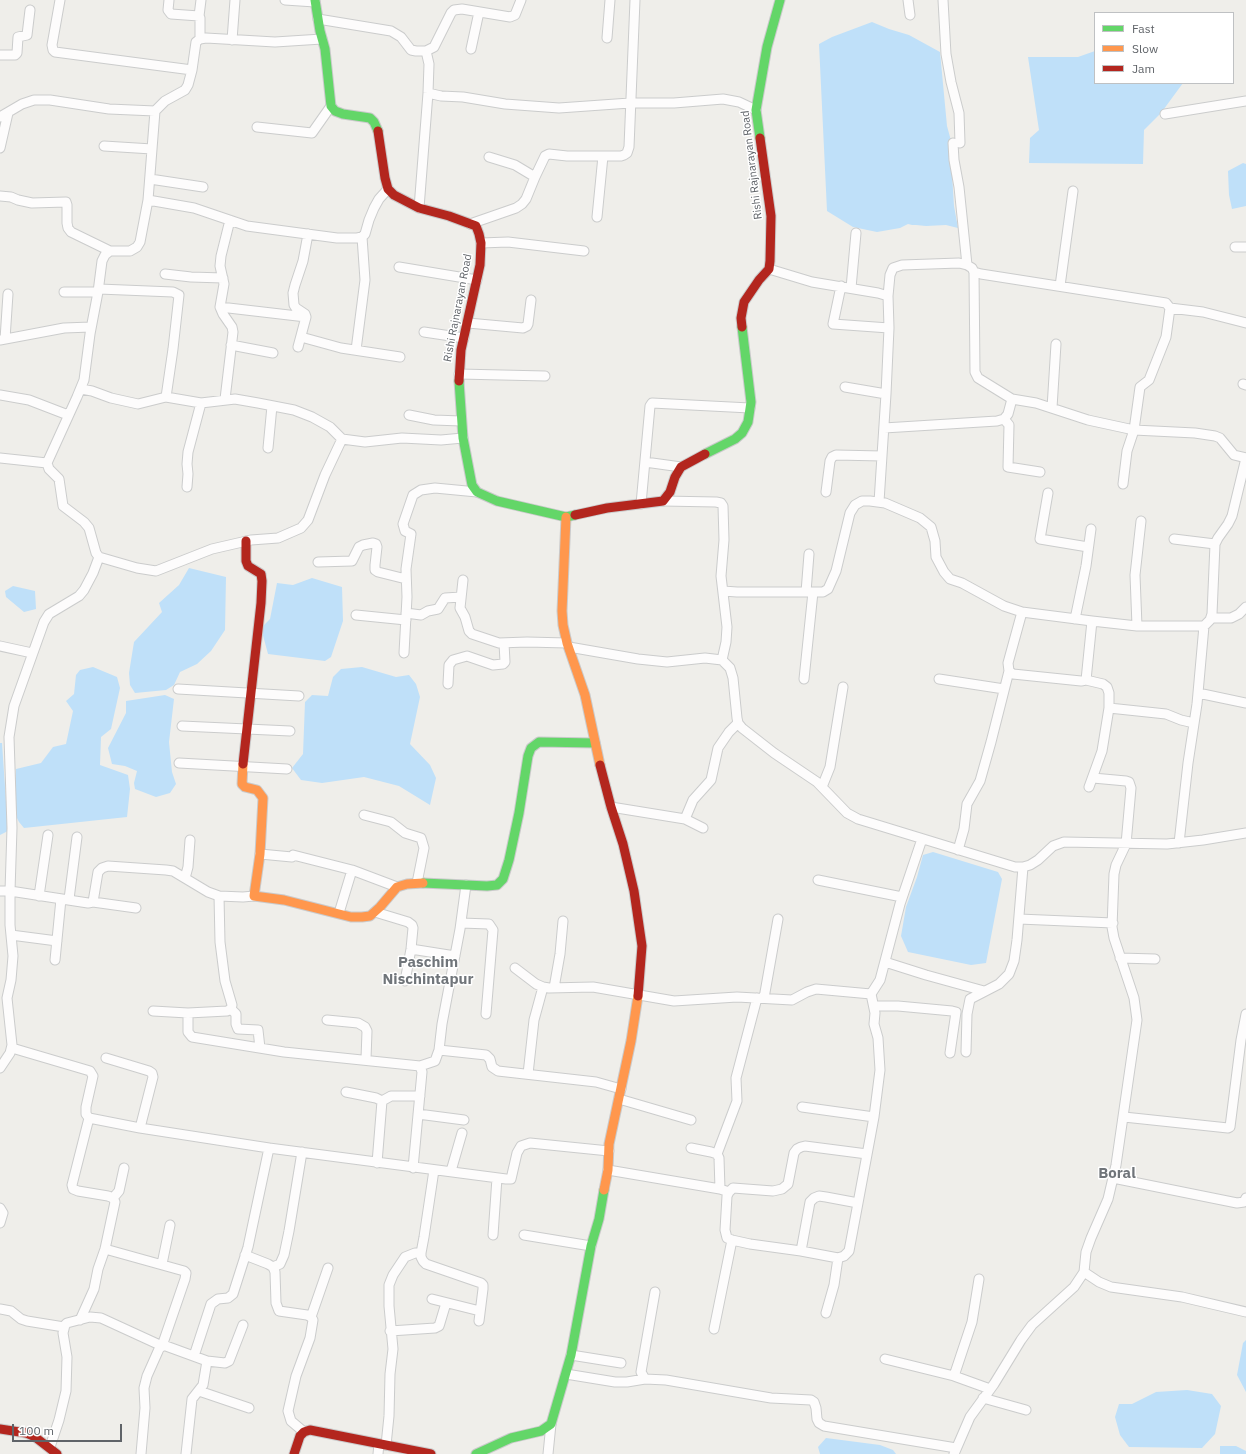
<!DOCTYPE html>
<style>
body{margin:0}
#map{position:relative;width:1246px;height:1454px;overflow:hidden;background:#efeeea;font-family:"IBM Plex Sans",sans-serif}
canvas{display:block}
.legend{position:absolute;left:1094px;top:12px;width:140px;height:72px;box-sizing:border-box;background:#fff;border:1px solid #bfc1c3;margin:0;padding:5px 7px;list-style:none;font-size:12px;color:#5f6368}
.legend li{display:flex;align-items:center;gap:8px;height:20px}
.legend b{width:20px;border:1px solid #bfc1c3}
.scale{position:absolute;left:12px;top:1424px;width:110px;height:18px;box-sizing:border-box;border:2px solid #5f6368;border-top:0;padding-left:5px;font-size:12px;line-height:14px;white-space:nowrap;color:#5f6368;-webkit-text-stroke:3px #fff;paint-order:stroke}
</style>
<div id="map">
<canvas width="1246" height="1454"></canvas>
<ul class="legend">
<li><b style="height:5px;background:#63d668"></b>Fast</li>
<li><b style="height:5px;background:#ff974d"></b>Slow</li>
<li><b style="height:5px;background:#b3261e"></b>Jam</li>
</ul>
<div class="scale">100 m</div>
</div>
<script>
const ctx = document.querySelector('canvas').getContext('2d');
ctx.lineJoin = 'round';
function fill(path, color) { ctx.fillStyle = color; ctx.fill(path, 'evenodd'); }
const toPath = rows => new Path2D(rows.map(r => 'M' + r).join(''));
function trace(path, color, width, dash) { ctx.strokeStyle = color; ctx.lineWidth = width; ctx.lineCap = dash ? 'butt' : 'round'; ctx.setLineDash(dash || []); ctx.stroke(path); }
function write(font, color, halo, rows, align = 'center') {
  ctx.font = font + ' "IBM Plex Sans",sans-serif'; ctx.lineWidth = 3; ctx.setLineDash([]); ctx.textBaseline = 'middle'; ctx.strokeStyle = halo; ctx.fillStyle = color; for (const [text, x, y, turn = 0] of rows) {
    ctx.save(); ctx.translate(x, y); ctx.rotate((+turn || 0) * Math.PI / 180); ctx.textAlign = isNaN(turn) ? turn : align; if (halo) ctx.strokeText(text, 0, 0); ctx.fillText(text, 0, 0); ctx.restore();
  }
}
const water = toPath([
 [872,22,889,29,909,35,940,52,947,126,953,148,951,158,954,206,958,228,946,225,926,226,916,225,912,225,908,224,900,228,877,232,853,227,827,211,819,44,832,37],
 [1095,51,1095,83,1183,83,1161,113,1144,130,1143,164,1029,163,1030,138,1039,130,1028,57,1078,57],
 [1243,163,1246,164,1246,206,1232,209,1229,195,1228,171],
 [189,568,226,577,225,630,211,651,197,664,180,672,174,685,166,690,135,693,130,685,129,673,134,642,162,612,159,603,179,585],
 [312,578,342,587,343,621,331,657,325,661,268,654,261,628,270,619,277,583,293,585],
 [13,586,35,591,36,609,24,612,6,597,5,591],
 [93,667,117,677,120,688,111,729,101,737,100,765,128,775,130,789,127,817,24,828,19,822,14,812,16,769,41,763,53,747,66,744,73,711,66,701,74,694,76,675,80,670],
 [362,667,396,677,409,675,416,684,420,697,410,744,430,765,436,778,430,805,399,786,364,777,322,783,301,780,292,768,303,754,305,702,312,695,328,696,333,677,341,669],
 [165,695,174,699,169,742,172,772,176,784,170,793,156,797,135,789,134,783,137,771,125,766,112,764,108,748,126,713,126,701],
 [0,743,2,743,8,831,0,835],
 [933,852,998,872,1002,879,986,963,971,965,908,952,901,936,906,907,917,877,923,855],
 [1246,1340,1246,1392,1237,1375,1243,1343],
 [1187,1390,1212,1394,1221,1406,1215,1434,1202,1448,1129,1447,1120,1435,1115,1417,1119,1404,1132,1404,1156,1392],
 [826,1438,880,1445,893,1450,896,1454,820,1454,818,1447],
 [1220,1446,1236,1446,1246,1451,1246,1454,1220,1454]
]);
const street = toPath([
 [60,0,52,45,53,50,55,52,192,70],
 [169,0,168,10,171,14,199,16,200,18,200,39],
 [285,0,315,2],
 [908,0,910,15],
 [943,0,946,54,951,82,959,113,960,143],
 [199,16,201,0],
 [318,19,391,31,401,37,411,50,416,51,426,51,434,47,451,13,454,10,462,9,510,17,515,15,521,0],
 [607,38,610,0],
 [232,40,235,0],
 [471,49,479,12],
 [0,55,15,55,17,53,18,37,27,35,30,10],
 [428,93,441,96,463,97,505,104,559,108,630,103,674,103,723,99,739,102,756,110],
 [1165,114,1246,101],
 [0,117,22,104,34,100,50,100,109,109,155,111,165,101,185,90,188,85,192,70,196,42,200,39,206,38,275,42,322,39],
 [257,127,312,133,331,106],
 [953,143,954,160,959,187,967,265],
 [104,146,152,149],
 [0,148,8,113],
 [489,157,515,165,535,177],
 [150,179,203,187],
 [0,196,11,197,18,200,32,203,66,202,67,205,67,223,68,228,71,232,110,251],
 [148,200,194,208,247,226,337,238,357,238,362,237,365,234,369,220,374,208,379,199,388,189],
 [419,208,428,93,429,64,426,51],
 [597,217,603,156],
 [470,224,516,208,522,204,526,199,535,177,545,156,549,154,567,156,621,156,624,155,627,153,629,147,635,0],
 [481,243,508,242,584,251],
 [1235,247,1246,247],
 [399,267,477,280],
 [769,269,812,282,878,293,888,296,889,328,886,394,879,502],
 [165,274,191,277,223,278],
 [841,286,833,324,889,328],
 [1060,286,1073,191],
 [851,288,856,233],
 [99,289,173,292,179,295,173,349,166,397],
 [64,292,98,292],
 [888,296,890,275,893,268,902,265,959,263,967,265,972,268,974,272,981,274,1166,303,1170,308,1166,337,1149,380,1140,387,1134,430,1195,433,1215,436,1220,438,1234,455,1246,458],
 [220,307,306,317],
 [1170,308,1203,312,1246,323],
 [468,323,523,328,527,326,528,324,531,300],
 [424,332,464,338],
 [301,337,341,348,400,357],
 [5,339,8,294],
 [0,340,64,328,91,327],
 [231,345,273,353],
 [298,347,306,317,305,314,296,308,294,305,293,293,295,285,303,261,308,234],
 [356,350,365,280,362,237],
 [459,374,545,376],
 [1243,384,1246,385],
 [845,387,886,394],
 [81,389,92,391,111,398,138,404,166,397,201,403,235,399,258,403,294,410,312,417,330,427,342,439],
 [0,395,29,400,68,415],
 [225,399,233,332,232,327,223,314,220,307,224,284,220,266,221,256,230,220],
 [1012,399,1036,403,1088,420,1134,430,1127,451,1123,484],
 [1052,408,1056,344],
 [409,415,434,420,461,421],
 [1004,419,1009,425,1008,467,1040,472],
 [884,428,997,421,1004,419,1008,414,1012,399,978,378,975,372,974,272],
 [268,448,272,406],
 [0,458,47,463,49,469,59,479,63,506,84,522,89,528,96,553,99,557,137,568,156,571,212,549,251,540,278,538,301,528,308,520,325,475,342,439,365,442,402,438,441,440,463,438],
 [645,462,681,467],
 [47,463,77,397,84,380,90,334,98,292,102,261,105,255,110,251,130,251,137,247,140,242,148,200,155,111],
 [187,487,188,474,187,464,188,452,201,403],
 [826,492,830,461,832,457,836,455,882,456],
 [1048,493,1040,539,1088,547],
 [663,501,716,502,721,503,723,506,724,540,721,576,727,627,726,642,722,660],
 [641,504,650,406,652,403,750,408],
 [1174,539,1215,544],
 [318,562,352,561,359,547,363,545,373,543,376,544,377,547,375,565,375,570,378,572,406,579],
 [463,580,460,608,465,617,469,631,472,634,499,643,527,642,567,643],
 [723,591,737,592,823,592,828,589,836,571,850,513,855,505,862,501,870,501,885,503,920,518,931,527,935,541,936,557,944,572,950,579,962,583,1004,606,1022,612,1092,621,1137,626,1204,626,1210,620,1212,614,1215,544,1218,538,1228,524,1232,516,1246,458],
 [806,592,809,554],
 [1022,612,1008,663,1009,671,1013,674,1081,681,1086,680,1103,684,1107,687,1109,693,1109,708,1102,751,1089,787],
 [406,613,421,615,428,611,438,609,445,598,461,597],
 [356,615,406,620],
 [1211,618,1231,618,1239,614,1246,607],
 [1075,619,1086,566,1091,529],
 [1137,626,1135,575,1141,521],
 [0,646,32,653],
 [569,647,638,659,667,662,705,658,722,660,730,668,733,678,737,718,738,723,742,728,774,753,817,782,847,813,858,819,1015,867,1023,867,1030,865,1038,860,1053,846,1064,842,1167,844,1203,840,1246,833],
 [404,653,407,597,406,569,411,534,405,531,403,524,413,495,421,490,435,488,477,492],
 [804,679,813,592],
 [939,679,1004,689],
 [1086,680,1092,621],
 [448,684,449,665,453,660,467,656,493,665,503,664,505,662,504,643],
 [178,689,299,696],
 [1198,693,1246,703],
 [1109,708,1166,714,1181,720,1194,723],
 [182,726,290,731],
 [179,763,287,769],
 [822,787,830,767,843,687],
 [611,807,685,819,703,828],
 [364,815,391,822,405,833,421,838,424,848,417,883],
 [685,819,693,800,711,780,718,748,729,732,738,723],
 [1179,843,1188,763,1197,704,1204,626],
 [958,850,964,829,967,804,980,781,991,742,1009,671],
 [260,854,292,857],
 [293,855,352,870,397,887],
 [185,878,188,867,190,840],
 [818,880,902,897],
 [0,891,10,891,12,828,9,737,14,706,44,622,49,614,79,596,84,590,93,573,99,557],
 [39,896,48,835],
 [69,899,77,837],
 [93,902,136,908],
 [375,912,408,922,412,925,413,928,411,949,405,981],
 [339,913,352,870],
 [1019,919,1113,923],
 [461,923,489,924,493,930,486,1014],
 [11,935,57,941],
 [411,949,455,956],
 [1120,958,1155,959],
 [55,960,61,899],
 [885,962,926,975,984,991],
 [515,968,536,984,543,987,549,988,593,987,674,1001,737,997,792,1000,807,992,816,989,871,994,880,980,900,904,922,839],
 [554,988,560,954,563,921],
 [764,998,778,919],
 [874,1006,898,1006,952,1011,956,1012,950,1053],
 [231,1009,236,1014,236,1024,238,1029,258,1030,260,1048],
 [153,1011,188,1013,227,1011,231,1009,232,1005,225,981,220,942,219,896],
 [188,1013,188,1032,192,1037,284,1052,420,1066,422,1072,413,1168],
 [327,1020,358,1023,365,1027,367,1031,366,1059],
 [12,1048,90,1071,93,1076,86,1107,86,1114,89,1118,140,1128,269,1148,506,1179,511,1179,517,1153,521,1146,530,1143,609,1151],
 [439,1050,486,1055,490,1059,492,1067,498,1071,596,1082,621,1089],
 [966,1052,967,1014,970,999,999,984,1009,974,1014,961,1017,940,1023,867],
 [106,1058,149,1071,152,1073,153,1077,140,1128],
 [420,1066,435,1061,439,1050,442,1024,460,929,466,885],
 [0,1068,10,1053,12,1045,7,998,11,980,13,956,10,925,10,891,88,903,93,902,98,872,102,868,108,866,166,870,173,871,208,892,219,896,243,897,254,896],
 [528,1074,534,1020,543,987],
 [346,1092,376,1098,382,1101,377,1163],
 [619,1099,691,1120],
 [382,1101,391,1096,420,1096],
 [802,1107,874,1117],
 [418,1114,464,1120],
 [1124,1117,1228,1128,1230,1127,1241,1040,1246,1014],
 [691,1148,711,1152,717,1154,719,1158,720,1189,729,1192,727,1196,725,1230,727,1238,732,1240,750,1244,801,1251,838,1258,844,1256,849,1251,858,1203,874,1117,880,1070,878,1038,874,1024,875,1013,871,994],
 [717,1154,737,1101,736,1078,757,998],
 [434,1170,424,1237,421,1253,421,1257,423,1261,426,1264,481,1283,483,1285,483,1289,479,1321],
 [608,1170,720,1189],
 [451,1171,462,1133],
 [1113,1178,1237,1203,1244,1202,1246,1198],
 [729,1192,733,1188,773,1191,782,1189,788,1184,794,1153,797,1149,801,1147,805,1146,867,1154],
 [113,1198,119,1191,124,1168],
 [0,1208,3,1213,0,1223],
 [493,1235,497,1178],
 [524,1235,591,1246],
 [801,1251,810,1202,814,1198,819,1196,826,1197,858,1203],
 [245,1255,268,1264,273,1267,275,1272,276,1303,279,1311,307,1315,311,1317,313,1320,310,1338,296,1376,288,1411,291,1421,304,1432],
 [162,1264,170,1225],
 [273,1267,280,1264,284,1255,289,1231,302,1152],
 [1084,1272,1099,1282,1111,1287,1182,1297,1246,1312],
 [655,1292,641,1372,645,1379,666,1380,771,1398,811,1400,814,1402,816,1408,817,1419,819,1423,824,1426,956,1448],
 [432,1299,480,1311],
 [0,1309,11,1311,21,1319,27,1321,64,1327],
 [826,1313,834,1285,838,1258],
 [311,1317,328,1268],
 [80,1320,94,1289,98,1269,105,1249,115,1202,113,1198,108,1196,78,1191,73,1189,72,1185,89,1118],
 [714,1329,732,1240],
 [390,1331,435,1328,439,1326,440,1323,446,1303],
 [571,1355,621,1363],
 [194,1356,211,1304,218,1299,228,1298,233,1294,248,1247,269,1148],
 [885,1359,954,1376,990,1389],
 [207,1361,225,1363,229,1361,243,1325],
 [566,1374,615,1382,627,1382,645,1379],
 [954,1376,972,1322,979,1279],
 [199,1391,249,1408],
 [983,1398,1026,1410],
 [386,1445,389,1416,390,1374,393,1349,389,1306,389,1285,393,1275,405,1257,415,1253,421,1253],
 [50,1447,59,1420,66,1391,67,1357,63,1333,65,1325,67,1323,90,1317,101,1318,162,1346,185,1279,186,1273,184,1271,105,1249],
 [141,1454,145,1408,144,1388,147,1376,159,1349,162,1346,166,1346,207,1361,203,1385,192,1399,186,1454],
 [378,1454,379,1444],
 [548,1454,551,1424],
 [954,1454,970,1417,994,1384,1021,1340,1032,1325,1074,1287,1084,1272,1086,1252,1091,1238,1108,1199,1116,1165,1137,1020,1134,998,1114,938,1112,927,1114,874,1116,865,1126,844,1131,788,1129,782,1126,781,1093,778]
]);
const fast = toPath([
 [315,0,320,31,325,49,331,106,335,111,343,114,370,118,374,122,378,131],
 [760,138,756,110,767,47,780,0],
 [459,381,463,438,472,485,477,492,497,501,566,517,575,515],
 [705,454,735,439,742,433,748,422,751,402,742,327],
 [423,883,487,886,497,885,503,879,509,860,519,813,528,756,531,748,539,742,595,743],
 [476,1454,511,1438,541,1431,551,1424,571,1355,591,1246,599,1219,604,1190]
]);
const slow = toPath([
 [566,517,562,611,563,625,567,643,585,695,600,765],
 [243,764,242,784,245,787,257,790,263,798,260,854,254,896,284,900,351,917,362,917,370,916,380,907,397,887,407,884,423,883],
 [604,1190,608,1170,609,1144,631,1041,638,996]
]);
const jam = toPath([
 [378,131,385,178,388,189,394,195,419,208,449,216,476,226,479,234,481,243,480,265,461,350,459,381],
 [742,327,741,318,744,302,759,280,769,269,770,261,771,216,760,138],
 [575,515,607,508,663,501,670,492,675,477,681,467,705,454],
 [243,764,261,603,262,581,261,574,248,566,246,561,246,541],
 [600,765,611,807,623,844,634,891,642,946,638,996],
 [0,1429,26,1433,35,1437,57,1454],
 [294,1454,300,1436,304,1432,310,1430,431,1454]
]);
const streetNames = [
 ["Rishi Rajnarayan Road",752,165,-97],
 ["Rishi Rajnarayan Road",458,308,-79]
];
const districtNames = [
 ["Paschim",428,963],
 ["Nischintapur",428,980],
 ["Boral",1117,1174]
];
fill(water, '#bfe0f9');
trace(street, '#cbcccc', 11);
trace(fast, '#cacacb', 11);
trace(slow, '#cacacb', 11);
trace(jam, '#cacacb', 11);
trace(street, '#fdfcfc', 9);
trace(fast, '#63d668', 9);
trace(slow, '#ff974d', 9);
trace(jam, '#b3261e', 9);
write('11px', '#5f6368', '#fff', streetNames);
write('bold 15px', '#70757a', '#fff', districtNames);
</script>
